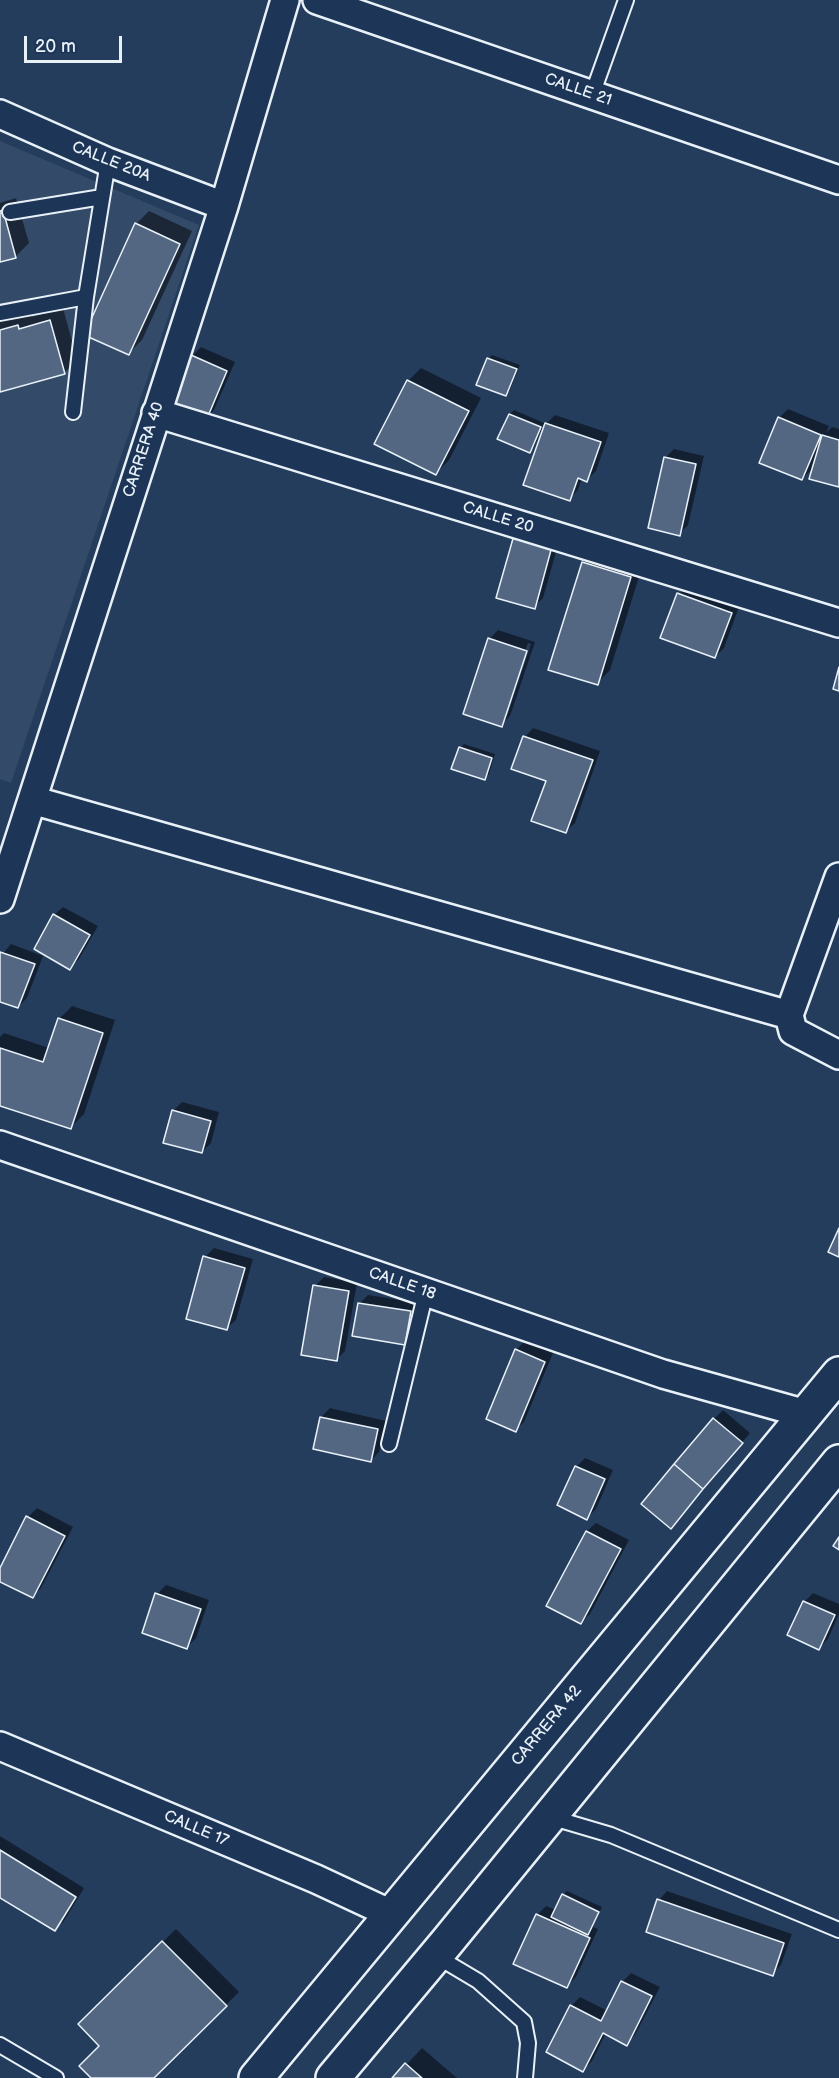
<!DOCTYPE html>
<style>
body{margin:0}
#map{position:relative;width:839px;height:2078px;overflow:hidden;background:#253d5d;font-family:"Balsamiq Sans",sans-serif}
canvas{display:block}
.scale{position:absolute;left:24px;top:36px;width:98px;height:27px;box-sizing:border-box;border:3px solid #e8f1f8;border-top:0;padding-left:8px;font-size:18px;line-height:21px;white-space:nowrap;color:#e8f1f8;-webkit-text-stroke:4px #1d3557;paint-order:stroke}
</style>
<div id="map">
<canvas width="839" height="2078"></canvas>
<div class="scale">20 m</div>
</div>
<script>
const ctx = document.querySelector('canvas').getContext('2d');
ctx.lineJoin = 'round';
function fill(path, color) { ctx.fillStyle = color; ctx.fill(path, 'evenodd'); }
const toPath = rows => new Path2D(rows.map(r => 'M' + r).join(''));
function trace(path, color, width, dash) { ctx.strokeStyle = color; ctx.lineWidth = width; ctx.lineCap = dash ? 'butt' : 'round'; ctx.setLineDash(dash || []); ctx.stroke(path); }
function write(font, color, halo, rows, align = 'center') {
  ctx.font = font + ' "Balsamiq Sans",sans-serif'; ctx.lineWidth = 4.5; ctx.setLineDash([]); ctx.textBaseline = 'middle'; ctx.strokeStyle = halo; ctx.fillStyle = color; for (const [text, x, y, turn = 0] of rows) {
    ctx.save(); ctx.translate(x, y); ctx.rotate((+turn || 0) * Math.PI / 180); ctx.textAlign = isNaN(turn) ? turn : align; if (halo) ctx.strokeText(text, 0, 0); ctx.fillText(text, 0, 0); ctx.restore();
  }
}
const built = toPath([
 [0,141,199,225,11,783,0,779]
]);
const shadow = toPath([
 [16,198,29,243,16,256,0,261,0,203],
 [149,211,192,231,142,340,129,353,136,224],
 [63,308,77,360,64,373,0,390,0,321,31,313,32,317],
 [201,347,235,362,214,410,206,419,192,356],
 [492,355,520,365,510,390,506,394,488,359],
 [421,368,481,398,449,460,436,473,408,381],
 [788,409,829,426,826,433,832,427,839,429,839,486,815,466,802,479,779,418],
 [514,410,544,423,534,447,530,451,510,414],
 [555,415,609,433,596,471,587,480,582,478,578,490,569,499,546,424],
 [674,449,704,456,688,525,679,534,665,458],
 [526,520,562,531,543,598,534,607],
 [596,549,643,564,610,670,597,683,583,562],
 [688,585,740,604,724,648,715,657,662,637,679,594],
 [498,630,535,642,510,716,501,725,489,639],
 [528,643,531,644,507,716,503,716],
 [533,728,600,751,575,823,566,831,548,780,525,737],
 [464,744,495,754,489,774,484,779,460,748],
 [63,907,98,926,79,959,70,968,54,915],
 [11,944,43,956,27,998,18,1007,0,1000,0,957],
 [72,1006,115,1020,84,1114,71,1127,0,1104,0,1037,4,1033,49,1048,59,1019],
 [182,1102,219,1112,211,1143,202,1152,173,1111],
 [214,1248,253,1259,236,1320,227,1328,205,1257],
 [324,1277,357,1283,345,1351,336,1360,315,1286],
 [368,1295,419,1303,414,1334,405,1343,359,1304],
 [525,1341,553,1353,524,1422,515,1430,516,1350],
 [330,1408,386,1421,379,1452,370,1461,314,1448,321,1417],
 [723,1410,750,1433,671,1527,714,1419],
 [585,1458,613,1470,596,1509,587,1518,576,1467],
 [37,1508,73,1527,41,1588,32,1597,0,1580,0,1571,28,1517],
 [596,1523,629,1540,590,1614,581,1622,548,1605,587,1531],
 [166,1585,209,1600,196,1638,187,1647,157,1594],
 [813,1593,839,1604,839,1614,828,1639,819,1648,804,1602],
 [0,1836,84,1888,64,1921,55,1929,0,1896],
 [567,1891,602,1907,593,1927,598,1929,576,1977,567,1986,537,1915,546,1906,556,1910,563,1895],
 [667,1891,792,1934,781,1965,772,1974,659,1900],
 [176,1929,239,1992,152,2078,93,2078,101,2046,80,2024],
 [631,1973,660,1987,635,2035,626,2044,606,2033,592,2061,583,2070,548,2051,571,2006,580,1997,608,2011,622,1982],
 [422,2048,457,2078,394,2078]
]);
const building = toPath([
 [3,210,16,258,0,262,0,211,3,210],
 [135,223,180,244,129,355,84,335,135,223],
 [50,320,65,374,0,392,0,330,18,325,19,329,50,320],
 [191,355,227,371,206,421,170,405,191,355],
 [487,358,517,369,506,396,476,385,487,358],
 [407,380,469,411,436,475,374,444,407,380],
 [509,414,541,427,530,453,497,439,509,414],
 [778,417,821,435,802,480,759,463,778,417],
 [545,423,601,442,587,482,578,478,570,501,523,485,545,423],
 [822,435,839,440,839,487,809,479,822,435],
 [664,457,696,464,680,536,648,528,664,457],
 [516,528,554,539,535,609,496,598,516,528],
 [582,562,631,577,598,685,548,670,582,562],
 [677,593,732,613,715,658,660,638,677,593],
 [488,638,527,651,502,727,463,714,488,638],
 [839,667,839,691,833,689,839,667],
 [523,736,593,760,566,833,531,821,546,781,511,769,523,736],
 [459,747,492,758,485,780,451,769,459,747],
 [53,914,90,935,70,970,34,949,53,914],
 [0,952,35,964,18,1008,0,1002,0,952],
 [58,1018,103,1033,71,1129,0,1106,0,1048,43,1062,58,1018],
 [172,1110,211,1121,202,1153,163,1143,172,1110],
 [839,1228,839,1257,828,1252,839,1228],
 [203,1256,245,1268,227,1330,186,1319,203,1256],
 [313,1285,349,1291,337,1361,301,1355,313,1285],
 [358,1303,411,1311,405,1345,352,1336,358,1303],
 [515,1349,545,1362,516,1432,486,1419,515,1349],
 [320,1417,378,1429,371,1462,313,1449,320,1417],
 [713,1418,743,1443,703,1489,674,1464,713,1418],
 [674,1464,703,1489,671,1529,641,1504,674,1464],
 [575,1466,605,1479,587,1520,557,1505,575,1466],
 [26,1516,65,1536,33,1598,0,1582,0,1568,26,1516],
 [586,1531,621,1549,581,1624,546,1606,586,1531],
 [839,1537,839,1550,833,1546,839,1537],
 [155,1593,201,1609,187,1649,142,1633,155,1593],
 [803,1601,835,1615,819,1650,787,1635,803,1601],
 [0,1850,76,1897,55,1931,0,1898,0,1850],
 [562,1894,599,1912,588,1935,551,1917,562,1894],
 [657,1899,784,1943,773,1976,646,1932,657,1899],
 [536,1914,590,1938,567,1988,513,1964,536,1914],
 [162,1941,227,2006,154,2078,91,2078,79,2066,99,2046,78,2024,162,1941],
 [621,1981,652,1996,627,2046,603,2033,583,2072,546,2052,570,2005,601,2021,621,1981],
 [405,2063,422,2078,392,2078,405,2063]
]);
const service = toPath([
 [592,95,626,0],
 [10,212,102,197],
 [0,313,86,297],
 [73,412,86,297,108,162],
 [389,1444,426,1292],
 [550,1817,611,1835,839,1930],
 [436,1956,478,1981,524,2022,528,2043,525,2078],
 [0,2045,56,2078]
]);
const minor = toPath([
 [317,0,839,180],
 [0,114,108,162,224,206],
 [156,413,839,623],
 [32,800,789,1015],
 [839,877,789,1015,793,1031,839,1055],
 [0,899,224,206,285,0],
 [0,1145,663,1374,806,1414],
 [0,1746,316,1879,391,1914]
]);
const trunk = toPath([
 [256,2078,839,1374],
 [333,2078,447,1942,839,1462]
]);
const streetNames = [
 ["CALLE 21",578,90,19],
 ["CALLE 20A",111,162,22],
 ["CARRERA 40",144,450,-72],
 ["CALLE 20",498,518,17],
 ["CALLE 18",402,1284,19],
 ["CARRERA 42",547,1726,-50],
 ["CALLE 17",196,1829,23]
];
fill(built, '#334a68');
fill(shadow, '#0007');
fill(building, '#536782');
trace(building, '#e8f1f8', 1.5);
trace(service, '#e8f1f8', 18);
trace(minor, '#e8f1f8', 32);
trace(trunk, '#e8f1f8', 38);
trace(service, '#1d3557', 14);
trace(minor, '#1d3557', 27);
trace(trunk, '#1d3557', 33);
write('16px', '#e8f1f8', '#1d3557', streetNames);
</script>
